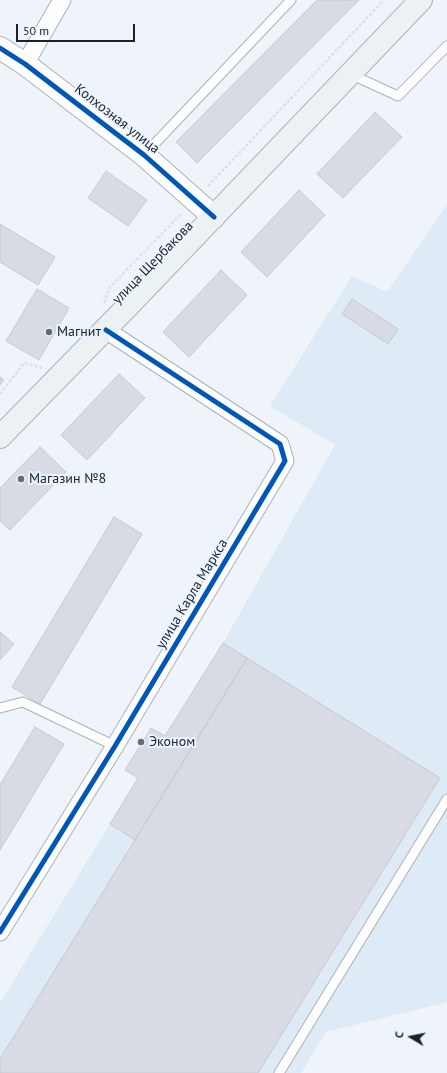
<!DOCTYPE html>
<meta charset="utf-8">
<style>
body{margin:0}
#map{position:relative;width:447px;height:1073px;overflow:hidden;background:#eff4fa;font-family:"PT Sans",sans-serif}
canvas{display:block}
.north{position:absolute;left:391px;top:1017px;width:40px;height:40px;-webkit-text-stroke:3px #ebf4fe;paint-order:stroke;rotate:280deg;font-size:11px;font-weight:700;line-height:16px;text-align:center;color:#1a232c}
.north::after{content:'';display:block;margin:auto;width:14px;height:18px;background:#1a232c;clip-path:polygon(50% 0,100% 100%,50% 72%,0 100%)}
.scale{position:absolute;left:16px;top:24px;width:119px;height:18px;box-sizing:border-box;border:2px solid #1a232c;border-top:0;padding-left:5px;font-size:12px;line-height:14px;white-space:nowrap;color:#1a232c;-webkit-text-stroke:3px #ebf4fe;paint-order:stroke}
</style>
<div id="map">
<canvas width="447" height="1073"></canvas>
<div class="north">С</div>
<div class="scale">50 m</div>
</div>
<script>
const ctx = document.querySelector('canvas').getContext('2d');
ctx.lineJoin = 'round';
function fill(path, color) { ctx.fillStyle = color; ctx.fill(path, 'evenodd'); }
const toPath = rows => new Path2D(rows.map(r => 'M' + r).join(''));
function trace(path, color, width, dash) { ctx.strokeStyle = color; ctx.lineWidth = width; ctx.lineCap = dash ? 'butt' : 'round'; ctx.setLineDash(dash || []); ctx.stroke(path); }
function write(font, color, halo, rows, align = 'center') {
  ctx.font = font + ' "PT Sans",sans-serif'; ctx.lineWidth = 4; ctx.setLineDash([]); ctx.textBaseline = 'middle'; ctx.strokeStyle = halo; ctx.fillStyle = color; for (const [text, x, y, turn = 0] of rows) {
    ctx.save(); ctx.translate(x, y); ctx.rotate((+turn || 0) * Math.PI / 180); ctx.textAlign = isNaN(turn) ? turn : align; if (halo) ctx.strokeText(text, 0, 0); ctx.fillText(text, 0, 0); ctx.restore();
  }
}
const built = toPath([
 [447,205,447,1002,326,1032,301,1073,0,1073,0,1003,110,824,135,840,223,643,335,445,270,406,352,276,387,292]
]);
const building = toPath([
 [317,0,359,0,197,163,176,142,317,0],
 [375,112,402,137,343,198,317,174,375,112],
 [106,171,147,200,128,226,88,198,106,171],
 [299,190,325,215,267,277,241,252,299,190],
 [0,224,55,257,38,285,0,262,0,224],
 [221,270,247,295,189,357,163,332,221,270],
 [37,289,69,308,39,360,6,341,37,289],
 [352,299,398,329,388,344,342,314,352,299],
 [119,374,145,398,87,460,61,435,119,374],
 [0,377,4,380,0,385,0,377],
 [40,447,66,472,10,530,0,521,0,488,40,447],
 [114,517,142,534,40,704,12,687,114,517],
 [0,632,14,644,0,660,0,632],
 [223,643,247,658,135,840,110,824,138,778,125,770,151,728,165,736,223,643],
 [247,658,440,778,258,1073,0,1073,0,1059,247,658],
 [35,727,64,744,0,850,0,785,35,727]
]);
const path = toPath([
 [208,186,384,0],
 [104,303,110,287,182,213],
 [0,394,24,363,42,368]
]);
const service = toPath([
 [350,74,398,96,447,46],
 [144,155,291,0],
 [0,708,23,702,115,746],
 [279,1073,447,799]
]);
const minor = toPath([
 [25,64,62,0],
 [0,932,115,746,285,461,280,444,106,330]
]);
const tertiary = toPath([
 [0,48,25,64,144,155,214,217]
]);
const secondary = toPath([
 [0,437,129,305,421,0]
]);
const cycleway = toPath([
 [0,48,25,64,144,155,214,217],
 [0,932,115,746,285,461,280,444,106,330]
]);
const markers = [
 [49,332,4,"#656c74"],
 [21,479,4,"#656c74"],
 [141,742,4,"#656c74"]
];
const streetNames = [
 ["Колхозная улица",117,119,38],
 ["улица Щербакова",153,263,-46],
 ["улица Карла Маркса",192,594,-59]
];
const poiNames = [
 ["Магнит",57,332],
 ["Магазин №8",29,479],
 ["Эконом",149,742]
];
fill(built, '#dfeaf7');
fill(building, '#d8dbe3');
trace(building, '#c6c9d1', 1);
trace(service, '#acb2b9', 11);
trace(minor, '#acb2b9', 19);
trace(tertiary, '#acb2b9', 24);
trace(secondary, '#acb2b9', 24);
trace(path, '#dee0e2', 2.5, [3, 2]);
trace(service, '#fdfdfe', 9);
trace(minor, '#fdfdfe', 17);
trace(tertiary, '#fdfdfe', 22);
trace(secondary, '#ecf1f3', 22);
trace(cycleway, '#0057b8', 5);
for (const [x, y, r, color] of markers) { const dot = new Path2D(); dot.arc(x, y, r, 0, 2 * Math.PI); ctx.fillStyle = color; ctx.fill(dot); trace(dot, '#ebf4fe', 1.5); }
write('14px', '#1a232c', '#ebf4fe', streetNames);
write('14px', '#1a232c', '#ebf4fe', poiNames, 'left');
</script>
